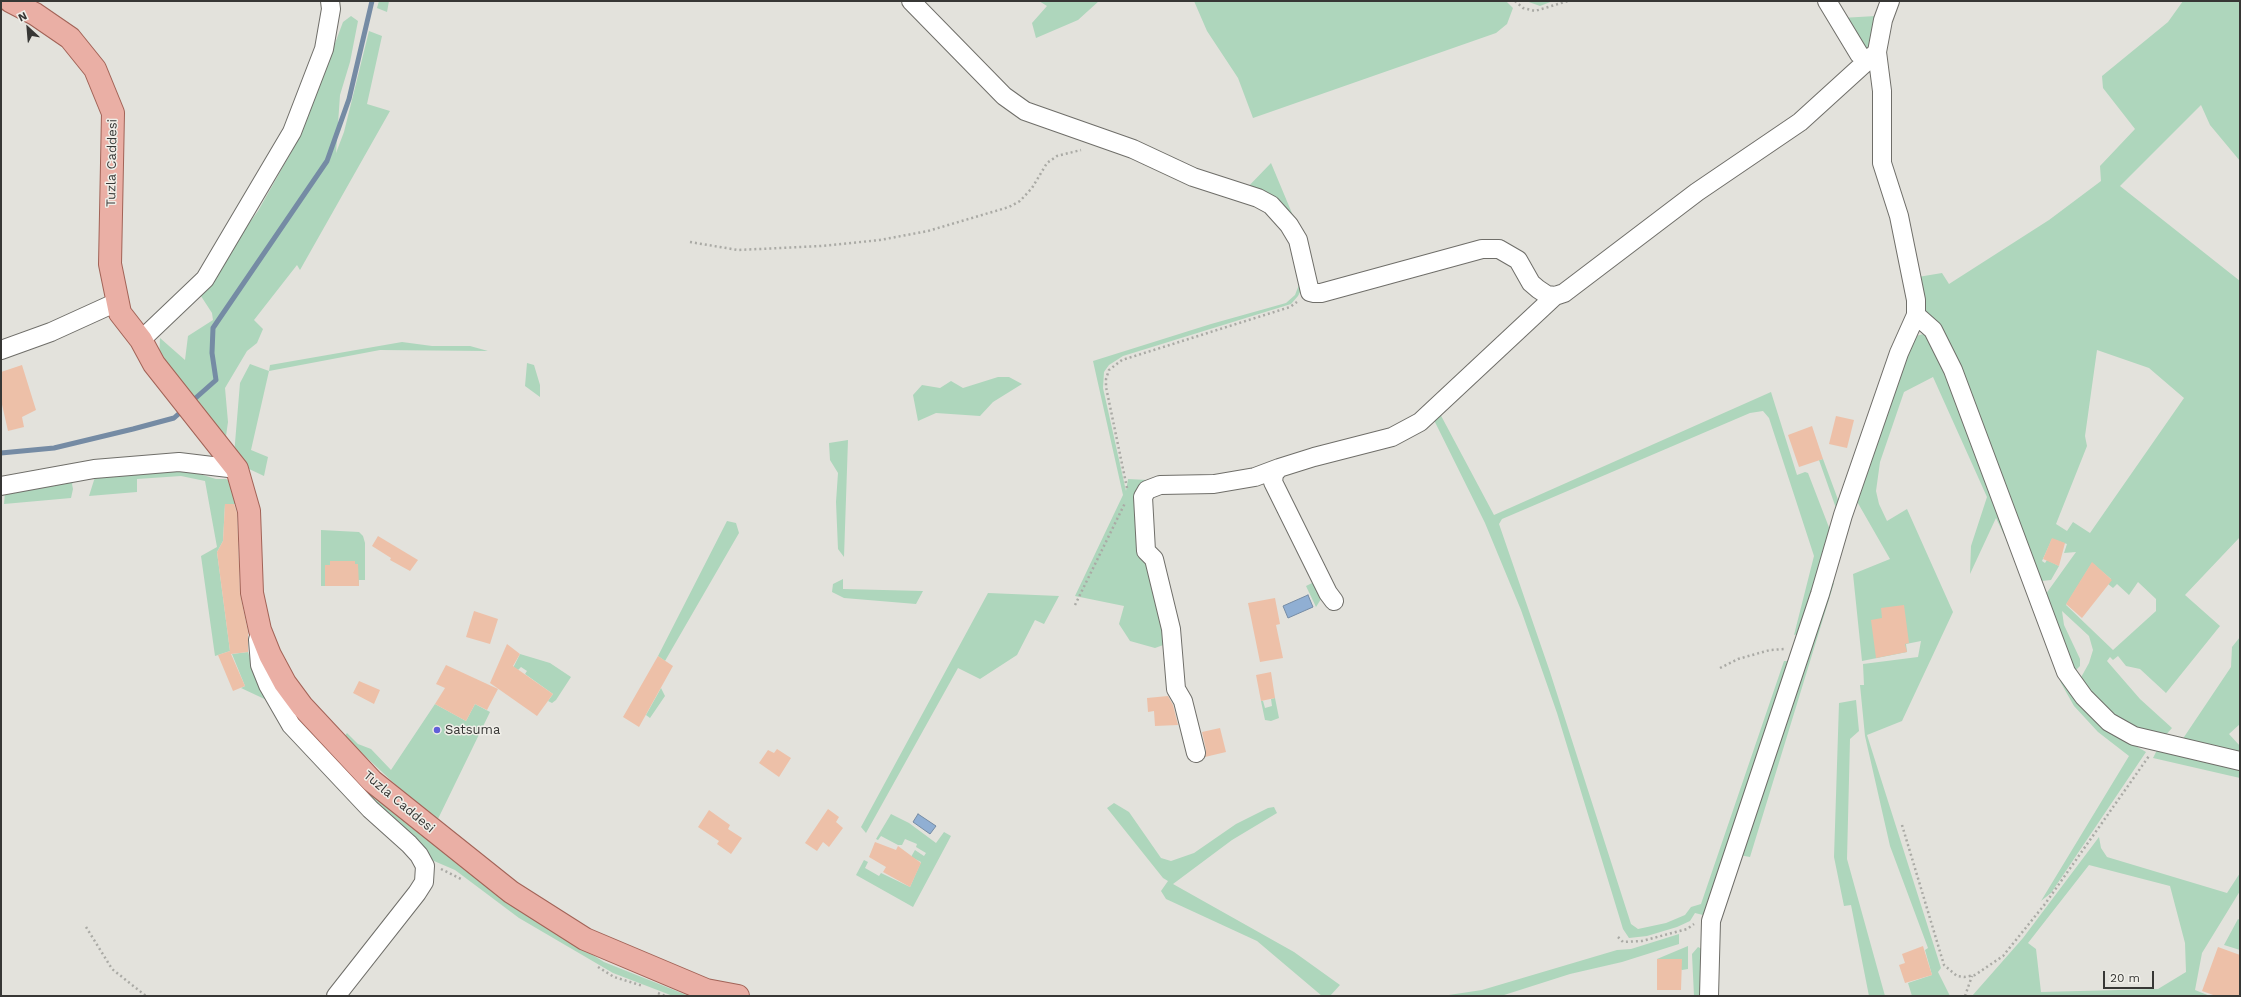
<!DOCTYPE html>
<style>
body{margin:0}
#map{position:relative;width:2241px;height:997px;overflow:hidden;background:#e3e2dc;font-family:"Work Sans",sans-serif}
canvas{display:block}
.frame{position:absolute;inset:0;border:2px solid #373735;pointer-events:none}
.north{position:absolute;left:8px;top:8px;width:40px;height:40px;-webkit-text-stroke:3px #f0efe9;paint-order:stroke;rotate:334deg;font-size:11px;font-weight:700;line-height:16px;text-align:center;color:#373735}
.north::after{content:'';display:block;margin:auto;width:14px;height:18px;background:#373735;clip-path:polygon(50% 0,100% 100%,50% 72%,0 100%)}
.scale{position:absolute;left:2103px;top:971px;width:51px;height:18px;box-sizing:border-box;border:2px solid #373735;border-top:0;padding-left:5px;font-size:12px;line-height:14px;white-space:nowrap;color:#373735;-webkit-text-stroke:3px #f0efe9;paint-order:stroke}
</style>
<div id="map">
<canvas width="2241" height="997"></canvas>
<div class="frame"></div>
<div class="north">N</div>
<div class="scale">20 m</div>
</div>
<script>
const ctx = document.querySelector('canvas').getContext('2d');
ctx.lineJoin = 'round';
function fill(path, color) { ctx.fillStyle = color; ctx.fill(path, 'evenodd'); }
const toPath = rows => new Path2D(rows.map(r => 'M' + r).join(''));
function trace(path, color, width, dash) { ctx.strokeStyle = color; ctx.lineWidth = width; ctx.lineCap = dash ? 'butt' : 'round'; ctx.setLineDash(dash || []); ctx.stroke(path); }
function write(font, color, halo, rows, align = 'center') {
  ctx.font = font + ' "Work Sans",sans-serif'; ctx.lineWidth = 3; ctx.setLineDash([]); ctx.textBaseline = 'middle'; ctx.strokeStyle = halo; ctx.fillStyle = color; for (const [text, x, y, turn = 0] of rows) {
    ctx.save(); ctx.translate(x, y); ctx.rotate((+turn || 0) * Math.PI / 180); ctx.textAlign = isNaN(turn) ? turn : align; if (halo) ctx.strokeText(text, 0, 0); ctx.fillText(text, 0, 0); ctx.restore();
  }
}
const green = toPath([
 [379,1,389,1,387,12,377,8],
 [1039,1,1099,1,1078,20,1036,38,1032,23,1047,6],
 [1194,1,1506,1,1513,8,1507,24,1496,33,1253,118,1238,78,1207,31],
 [1526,1,1553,1,1540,6],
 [2183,1,2240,1,2240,161,2210,125,2201,105,2120,186,2240,281,2240,537,2185,595,2220,626,2166,693,2140,669,2126,666,2118,656,2113,660,2110,657,2107,661,2140,699,2172,728,2163,738,2132,729,2104,709,2079,681,2089,663,2093,650,2089,636,2062,611,2064,625,2080,659,2080,666,2072,674,2043,598,2076,552,2064,553,2067,544,2052,539,2042,561,2045,563,2047,560,2059,566,2051,580,2041,581,1927,315,1918,277,1942,273,1949,284,2049,220,2101,181,2100,166,2135,129,2103,88,2102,76,2168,22],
 [2097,350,2149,368,2184,398,2090,533,2073,522,2067,531,2056,524,2087,446,2085,436],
 [2092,563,2111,579,2108,584,2113,588,2117,584,2129,595,2138,582,2156,599,2156,611,2113,650,2066,605],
 [351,16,358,21,350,62,340,95,336,153,344,132,369,31,382,36,367,104,390,111,300,270,297,265,254,320,263,329,257,343,247,351,225,388,228,422,225,443,159,362,160,338,185,360,188,336,213,320,212,313,199,293,258,211,293,149,306,121,343,22],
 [1876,16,1870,52,1861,48,1841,18],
 [1271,163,1299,230,1243,192],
 [1265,206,1273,210,1282,221,1295,244,1303,286,1298,296,1291,304,1123,356,1109,365,1104,372,1103,388,1126,491,1128,479,1147,480,1138,489,1141,501,1143,555,1151,560,1170,634,1166,644,1155,648,1130,641,1119,624,1124,606,1075,596,1123,495,1093,361,1211,324,1286,303,1295,295,1300,282,1291,244,1282,225],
 [1924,334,1929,337,2010,535,2021,570,1996,518,1970,574,1971,546,1987,497,1933,377,1904,392,1880,462,1876,491,1879,504,1887,521,1907,509,1953,612,1902,721,1867,735,1941,968,1938,972,1950,996,1912,996,1908,983,1932,975,1925,950,1928,948,1890,846,1865,736,1860,685,1864,685,1863,664,1918,657,1921,641,1906,644,1907,652,1862,661,1853,574,1890,559,1855,498,1905,353,1915,336],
 [402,342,432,346,470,346,488,351,380,350,269,371,251,450,268,457,264,476,247,468,234,455,240,383,250,364,269,371,270,365],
 [527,363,534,365,540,385,540,397,525,386],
 [998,377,1009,377,1022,384,993,402,980,416,936,413,918,421,913,395,922,385,940,388,951,381,963,388],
 [1771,392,1797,475,1805,472,1808,473,1830,530,1801,633,1794,635,1814,556,1769,418,1763,411,1750,413,1502,519,1499,524,1550,672,1631,924,1638,929,1666,923,1685,915,1691,907,1701,904,1784,661,1793,661,1707,916,1695,913,1690,921,1677,927,1647,936,1629,938,1623,929,1557,713,1521,610,1485,523,1432,416,1438,410,1494,515],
 [848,440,844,557,838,549,836,502,838,473,830,460,829,443],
 [1823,459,1840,505,1837,511,1819,460],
 [176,467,216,479,226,479,236,484,242,504,225,504,223,541,217,552,230,651,215,656,201,556,217,547,205,481,181,476,137,479,137,492,89,496,95,477],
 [75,480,72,484,73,489,71,498,4,504,5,492],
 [727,521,736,523,739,533,665,661,658,656],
 [321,530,359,532,363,536,365,543,365,580,359,580,359,586,321,586],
 [843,579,843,589,923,591,916,604,844,598,832,592,833,584],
 [1318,580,1321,599,1316,607,1306,586],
 [1828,583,1834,583,1750,857,1739,855],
 [988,593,1059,596,1044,624,1035,620,1017,655,980,679,958,668,866,833,861,827],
 [2240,637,2240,724,2229,734,2240,746,2240,755,2180,743,2231,667,2232,647],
 [2049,649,2107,729,2146,752,2051,893,2041,901,2129,756,2098,732,2074,706,2061,683],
 [248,652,254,671,273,703,241,688,245,686,232,654],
 [520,654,550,663,571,677,556,700,552,703,548,701,553,694,525,674,527,671,521,667,518,670,513,668],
 [661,688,665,696,650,718,646,715],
 [285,695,388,806,495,894,604,962,689,996,673,996,613,973,519,918,455,870,434,861,371,807,299,730],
 [1275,698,1279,718,1271,721,1265,720,1261,701,1263,701,1265,708,1272,706,1271,699],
 [1856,700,1859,731,1850,739,1847,859,1885,996,1869,996,1851,905,1844,906,1834,857,1839,703],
 [435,704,466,721,475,704,490,712,436,823,362,753,341,741,347,733,358,744,371,749,391,770],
 [2158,748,2240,765,2240,778,2153,758],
 [1114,803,1129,812,1161,858,1171,861,1194,853,1236,824,1268,808,1274,807,1277,813,1232,840,1173,884,1294,952,1340,985,1330,996,1322,996,1257,941,1166,899,1161,891,1168,881,1163,878,1107,808],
 [891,814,909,823,936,843,944,832,951,836,913,907,856,875,864,860,868,862,865,868,879,876,881,873,910,887,921,862,911,857,915,850,924,856,926,853,916,847,917,844,905,839,902,845,898,845,881,836,878,840,876,839],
 [2099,837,2101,848,2107,857,2227,893,2240,873,2240,891,2202,953,2195,990,2210,996,1972,996,2023,938],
 [2089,865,2170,886,2185,943,2186,972,2158,989,2041,992,2036,949,2028,943],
 [2238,919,2240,920,2240,950,2224,945],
 [1679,934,1679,944,1622,962,1570,974,1501,996,1442,996,1482,990,1617,950,1631,949],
 [1688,946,1688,969,1682,970,1657,959],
 [1698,947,1704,950,1702,996,1694,996,1692,954]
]);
const water = toPath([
 [1308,595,1313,607,1288,618,1283,606,1308,595],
 [918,814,936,826,930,834,913,822,918,814]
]);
const stream = toPath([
 [190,403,216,380,212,353,213,328,327,161,349,99,372,1],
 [1,453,54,448,133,429,174,418,183,410]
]);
const building = toPath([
 [22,365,36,410,22,417,24,427,8,431,1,400,1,372],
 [1836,416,1854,420,1847,448,1829,444],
 [1812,426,1823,459,1799,467,1788,435],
 [225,504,234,504,237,513,240,594,248,632,248,652,231,654,245,686,233,691,218,655,230,651,217,552,223,541],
 [378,536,418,560,410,571,390,560,391,558,372,546],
 [2052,538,2065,543,2059,566,2043,559],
 [330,561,355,561,355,564,358,564,359,586,325,586,325,565,330,565],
 [2092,562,2112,580,2082,618,2066,604],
 [1275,598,1280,624,1276,625,1283,658,1260,662,1248,603],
 [1904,605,1909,643,1905,644,1907,652,1876,658,1871,620,1882,618,1881,608],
 [474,611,498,619,490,644,466,637],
 [507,644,520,654,513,666,553,694,537,716,490,683],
 [658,656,673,666,639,727,623,717],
 [446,665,498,689,487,710,475,704,466,721,435,704,445,688,436,684],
 [1271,672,1275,698,1261,701,1256,675],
 [359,681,380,690,374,704,353,693],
 [1168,696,1173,705,1178,725,1155,726,1154,711,1148,712,1147,698],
 [1220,728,1226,752,1205,757,1206,750,1202,732],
 [777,749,791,758,779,777,759,763,768,750,774,753],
 [828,809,839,817,836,822,843,828,829,847,823,842,817,851,805,843],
 [709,810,730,825,728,829,742,838,731,854,717,844,719,841,698,827],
 [875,842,896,850,898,846,921,863,910,887,883,872,886,867,869,857],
 [1923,946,1932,975,1905,983,1899,965,1905,963,1902,954],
 [2218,947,2240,955,2240,996,2216,996,2202,991],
 [1657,959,1682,959,1681,990,1657,990]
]);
const path = toPath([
 [1515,1,1523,8,1535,11,1568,1],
 [690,242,738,250,821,246,880,240,928,231,1009,207,1020,201,1032,188,1047,163,1057,156,1081,150],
 [1127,488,1106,387,1106,379,1109,370,1122,360,1290,307,1297,302],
 [1075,605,1125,503],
 [1720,668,1738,659,1770,650,1784,649],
 [1902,825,1944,965,1957,976,1964,977,1975,975,2003,956,2045,904,2149,756],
 [441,869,461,879],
 [86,927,112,969,146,996],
 [1618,937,1623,942,1642,941,1687,929,1694,924],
 [598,967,614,977,643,986],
 [658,993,665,996],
 [1965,996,1972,976]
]);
const minor = toPath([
 [911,1,1004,96,1025,111,1133,149,1193,177,1258,198,1271,205,1289,225,1298,240,1310,292,1314,293,1321,293,1482,249,1499,249,1518,260,1531,283,1538,289,1547,295,1555,296,1564,293,1697,192,1800,122,1877,52],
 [1827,1,1859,54,1867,61],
 [1916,315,1933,330,1953,370,2066,672,2084,697,2109,722,2134,736,2240,761],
 [141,340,205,279,292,132,324,49,331,9,330,1],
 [1,350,51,332,117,302],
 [1,486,94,469,179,462,237,469],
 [1334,601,1328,593,1273,482,1274,474,1279,468,1314,457,1392,437,1420,422,1555,296],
 [260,633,258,640,260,665,268,685,291,725,370,809,409,844,419,855,425,866,424,882,417,893,336,996],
 [1196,753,1183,701,1176,689,1171,629,1154,559,1146,551,1143,497,1147,490,1160,485,1214,484,1255,477,1279,468],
 [1709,996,1711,921,1820,594,1843,515,1899,353,1916,315,1916,300,1899,216,1882,163,1882,91,1877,52,1883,20,1890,1]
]);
const major = toPath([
 [10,1,35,14,70,38,95,69,113,113,110,264,120,313,141,340,154,364,237,469,249,511,252,593,260,630,270,655,285,683,302,706,372,781,511,892,585,939,706,990,738,996]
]);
const markers = [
 [437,730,4,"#6160d9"]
];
const streetNames = [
 ["Tuzla Caddesi",112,163,-89],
 ["Tuzla Caddesi",399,802,40]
];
const poiNames = [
 ["Satsuma",445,730]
];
fill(green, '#aed6bc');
fill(water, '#90afd3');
trace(water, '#758ba4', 1);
trace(stream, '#758ba4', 5);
fill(building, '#edc0a8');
trace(minor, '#6f6e69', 20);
trace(major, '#a26357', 24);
trace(path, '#aaaaa5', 2.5, [2, 3]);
trace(minor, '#fff', 18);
trace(major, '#eaafa5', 22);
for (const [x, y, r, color] of markers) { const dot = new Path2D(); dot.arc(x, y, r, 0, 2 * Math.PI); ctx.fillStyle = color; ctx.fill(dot); trace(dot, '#f0efe9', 1.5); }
write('13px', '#373735', '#f0efe9', streetNames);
write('13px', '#373735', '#f0efe9', poiNames, 'left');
</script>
